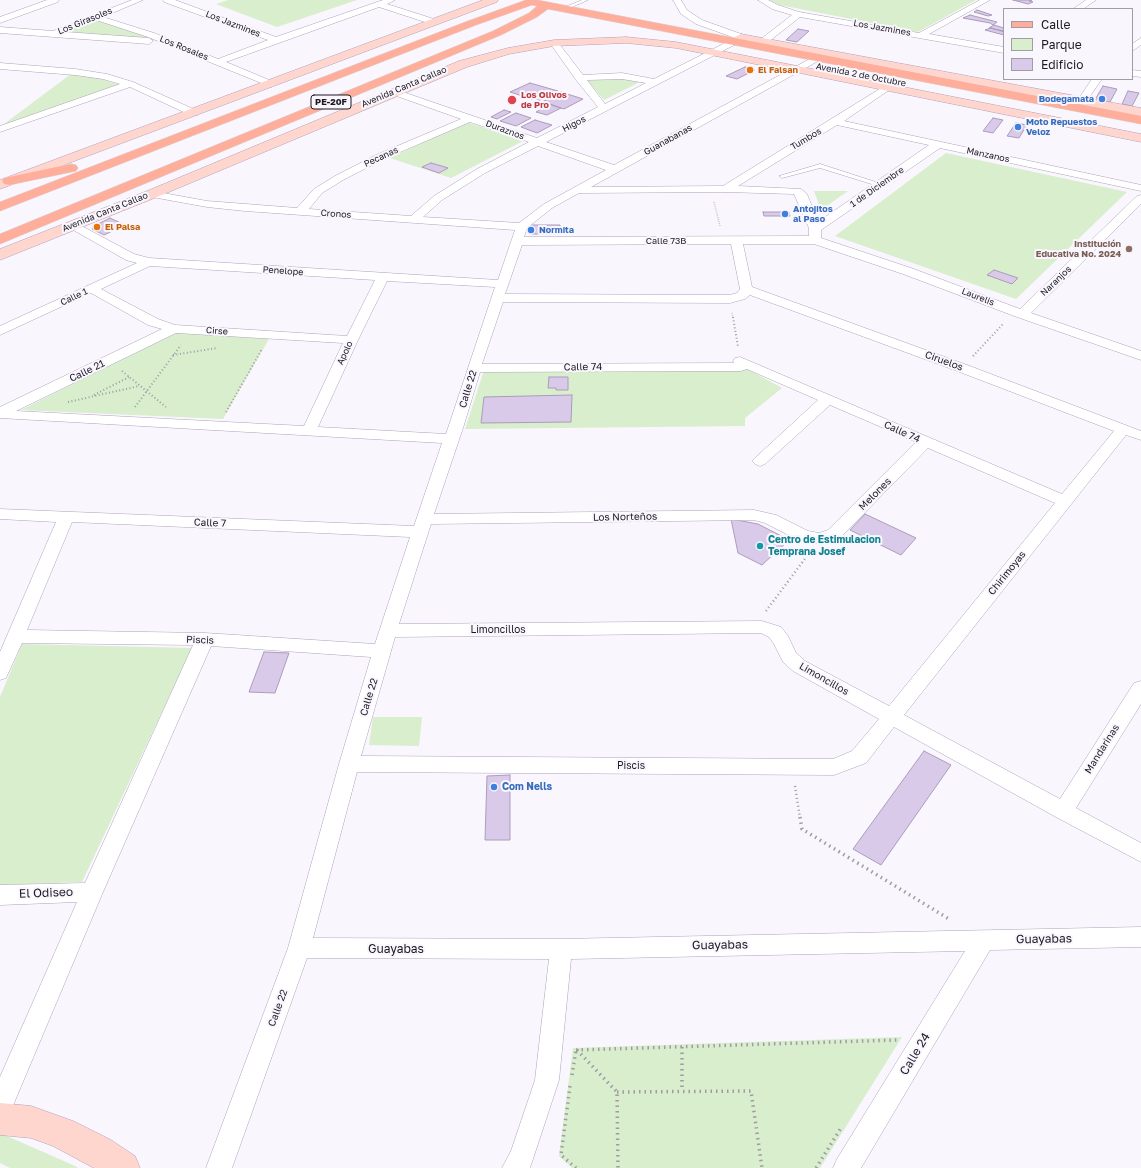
<!DOCTYPE html>
<meta charset="utf-8">
<style>
body{margin:0}
#map{position:relative;width:1141px;height:1168px;overflow:hidden;background:#f9f6fd;font-family:"Golos Text",sans-serif}
canvas{display:block}
.legend{position:absolute;left:1003px;top:8px;width:130px;height:72px;box-sizing:border-box;background:#f9f6fd;border:1px solid #a19da6;margin:0;padding:5px 7px;list-style:none;font-size:12px;color:#1d1823}
.legend li{display:flex;align-items:center;gap:8px;height:20px}
.legend b{width:20px;border:1px solid #a19da6}
</style>
<div id="map">
<canvas width="1141" height="1168"></canvas>
<ul class="legend">
<li><b style="height:5px;background:#ffae9c"></b>Calle</li>
<li><b style="height:11px;background:#d8eecd"></b>Parque</li>
<li><b style="height:11px;background:#d9caea"></b>Edificio</li>
</ul>
</div>
<script>
const ctx = document.querySelector('canvas').getContext('2d');
ctx.lineJoin = 'round';
function fill(path, color) { ctx.fillStyle = color; ctx.fill(path, 'evenodd'); }
const toPath = rows => new Path2D(rows.map(r => 'M' + r).join(''));
function trace(path, color, width, dash) { ctx.strokeStyle = color; ctx.lineWidth = width; ctx.lineCap = dash ? 'butt' : 'round'; ctx.setLineDash(dash || []); ctx.stroke(path); }
function write(font, color, halo, rows, align = 'center') {
  ctx.font = font + ' "Golos Text",sans-serif'; ctx.lineWidth = 4; ctx.setLineDash([]); ctx.textBaseline = 'middle'; ctx.strokeStyle = halo; ctx.fillStyle = color; for (const [text, x, y, turn = 0] of rows) {
    ctx.save(); ctx.translate(x, y); ctx.rotate((+turn || 0) * Math.PI / 180); ctx.textAlign = isNaN(turn) ? turn : align; if (halo) ctx.strokeText(text, 0, 0); ctx.fillText(text, 0, 0); ctx.restore();
  }
}
const green = toPath([
 [228,0,357,0,277,27,216,4],
 [769,0,976,0,918,32,780,5],
 [96,19,160,41,63,33],
 [71,74,99,78,119,85,0,127],
 [586,79,625,79,642,81,604,100],
 [467,122,523,141,451,178,390,158],
 [946,153,1127,192,1016,299,835,236],
 [814,191,848,191,821,210],
 [176,332,269,339,223,419,21,410],
 [742,366,782,388,745,418,745,426,465,429,485,367],
 [22,644,192,648,82,882,0,885,0,697],
 [373,717,422,717,419,746,369,745],
 [902,1037,820,1168,572,1168,559,1156,573,1048],
 [0,1133,75,1166,78,1168,10,1168,0,1163]
]);
const building = toPath([
 [1013,0,1032,0,1029,1,1033,2,1028,4,1013,0],
 [977,10,992,15,988,16,974,12,977,10],
 [970,15,997,22,993,25,990,23,963,18,970,15],
 [994,25,1004,28,1004,31,989,28,994,25],
 [991,28,1004,32,1004,35,985,30,991,28],
 [798,29,809,31,797,42,786,40,798,29],
 [745,67,755,70,737,79,726,76,745,67],
 [530,83,558,91,538,101,510,92,530,83],
 [1103,86,1117,89,1110,102,1096,98,1103,86],
 [1128,91,1139,93,1132,106,1122,104,1128,91],
 [561,92,583,99,564,109,542,102,561,92],
 [550,104,561,108,547,115,536,112,550,104],
 [504,110,511,112,497,119,491,117,504,110],
 [516,113,531,118,516,126,500,121,516,113],
 [993,118,1003,120,993,133,983,131,993,118],
 [535,120,552,125,537,133,521,127,535,120],
 [1016,123,1027,125,1019,138,1007,136,1016,123],
 [431,163,445,167,448,168,439,173,422,167,431,163],
 [763,212,789,212,790,216,764,216,763,212],
 [110,218,125,225,104,235,92,229,94,226,110,218],
 [530,225,560,225,560,234,532,234,526,230,530,225],
 [994,270,1018,278,1012,284,987,275,994,270],
 [549,377,568,377,568,390,556,390,556,388,548,388,549,377],
 [572,395,571,422,481,423,484,397,572,395],
 [865,514,916,538,901,555,850,530,865,514],
 [731,519,758,524,789,540,762,565,738,553,731,519],
 [264,652,289,653,275,693,249,692,264,652],
 [924,751,951,765,881,865,853,849,924,751],
 [510,775,510,840,485,840,487,776,510,775]
]);
const pathFar3 = toPath([
 [714,202,720,226],
 [732,313,733,318]
]);
const pathFar2 = toPath([
 [733,317,738,347],
 [173,355,217,348],
 [973,356,1004,323],
 [122,371,166,407],
 [94,395,129,377],
 [68,402,139,386],
 [135,407,181,345],
 [226,412,262,349]
]);
const pathFar1 = toPath([
 [766,611,810,552],
 [795,786,800,818]
]);
const path = toPath([
 [800,817,802,829,949,919],
 [682,1047,682,1091],
 [576,1050,897,1040],
 [577,1050,617,1092,618,1168],
 [572,1075,576,1050],
 [570,1086,561,1155,576,1168],
 [617,1092,751,1091,762,1168],
 [816,1168,841,1128]
]);
const lane = toPath([
 [582,0,588,0,567,9,563,8,582,0],
 [820,164,882,184,883,185,878,186,820,168,782,178,779,176,820,164]
]);
const street = toPath([
 [47,0,59,0,58,2,0,23,0,17,47,0],
 [132,0,143,0,103,17,154,33,218,59,268,40,164,2,163,0,175,0,276,37,383,0,395,0,387,4,437,20,438,22,434,25,431,24,379,7,226,62,274,82,276,84,274,86,271,87,148,37,96,20,66,32,149,38,153,41,149,44,0,33,0,27,53,31,132,0],
 [673,0,681,0,687,10,702,20,744,35,745,37,744,39,738,39,696,24,681,14,673,0],
 [758,0,768,0,778,5,799,12,919,33,980,0,990,0,929,34,1004,47,1004,53,800,17,767,43,764,44,761,43,760,41,761,39,792,15,772,9,758,0],
 [1086,0,1096,0,1083,9,1073,9,1086,0],
 [735,38,738,39,739,41,738,43,546,142,614,165,817,55,822,58,820,60,591,187,723,186,886,85,889,86,891,88,889,90,844,121,1141,185,1141,191,940,148,821,230,821,238,911,268,1020,309,1137,196,1141,195,1141,204,1031,313,1141,351,1141,360,1017,317,903,274,814,244,743,244,752,287,967,365,1141,431,1141,440,1126,435,904,715,1060,799,1134,683,1141,681,1141,704,1076,808,1141,843,1141,862,1056,817,894,727,866,763,834,775,357,772,313,938,561,939,1141,927,1141,947,990,950,861,1168,833,1168,837,1159,965,951,571,959,559,1080,530,1168,502,1168,511,1151,535,1080,549,959,307,958,232,1168,206,1168,288,948,339,764,371,657,211,646,103,892,9,1115,0,1118,0,1077,77,902,0,905,0,885,85,883,193,645,22,643,6,678,0,680,0,652,56,522,0,519,0,509,414,526,442,443,0,418,0,407,162,329,148,325,91,293,0,335,0,326,137,263,126,260,68,227,66,225,68,223,72,222,76,223,134,254,149,258,498,280,515,230,245,211,207,207,152,197,146,194,152,191,207,201,297,208,314,189,335,176,376,155,461,119,391,94,389,92,391,90,397,90,537,138,598,107,576,80,550,43,551,41,557,41,583,75,622,73,654,79,735,38],
 [622,79,646,83,605,104,587,80,622,79],
 [470,122,529,142,477,169,434,196,411,216,309,209,322,193,343,180,384,159,470,122],
 [837,125,929,145,818,222,807,194,801,189,738,186,837,125],
 [538,146,606,170,544,204,519,223,423,217,442,200,485,173,538,146],
 [725,192,794,194,809,228,809,236,524,237,527,228,552,208,579,193,725,192],
 [731,244,740,289,737,293,730,295,505,294,522,245,731,244],
 [150,266,375,280,347,336,175,325,158,319,101,289,150,266],
 [387,281,495,287,446,434,318,427,358,340,387,281],
 [750,295,957,371,1114,431,1062,494,740,357,735,358,733,361,734,363,482,364,503,302,730,303,745,299,750,295],
 [176,333,343,343,304,426,16,411,176,333],
 [747,369,818,400,755,458,752,461,755,464,760,466,765,464,830,405,916,442,828,530,819,533,808,531,776,515,754,510,434,514,463,428,480,372,741,371,747,369],
 [928,448,1055,503,889,706,805,661,796,653,788,636,781,627,762,621,399,624,431,524,754,520,765,523,798,540,820,544,840,538,928,448],
 [72,522,410,537,375,644,205,633,27,630,72,522],
 [761,633,769,637,774,644,783,662,793,671,879,719,852,751,833,759,361,756,395,637,761,633],
 [1141,38,1141,45,1132,51,1132,44,1141,38],
 [0,63,75,69,107,74,133,82,198,111,199,113,198,115,190,115,130,87,0,132,0,126,120,84,103,79,75,75,0,69,0,63],
 [1132,70,1141,71,1141,77,1132,76,1132,70],
 [1092,79,1102,79,1085,103,1079,103,1077,101,1092,79]
]);
const secondary = toPath([
 [483,0,498,0,497,2,0,189,0,180,483,0],
 [741,34,1141,108,1141,116,764,44,743,41,735,44,731,43,729,41,731,39,741,34],
 [626,37,676,42,1141,134,1141,142,676,48,626,43,554,46,509,54,467,67,157,197,0,260,0,249,147,191,459,61,508,48,554,40,626,37],
 [0,1103,31,1106,73,1121,111,1140,135,1156,140,1168,94,1168,53,1146,31,1138,0,1135,0,1103]
]);
const primary = toPath([
 [526,0,537,0,1141,116,1141,124,548,9,537,17,501,35,0,244,0,234,493,31,529,13,537,6,532,5,476,25,0,211,0,202,468,21,526,0],
 [71,164,76,165,78,168,76,171,9,185,4,184,2,181,4,178,71,164]
]);
const markers = [
 [750,70,4,"#e8710a"],
 [1102,99,4,"#3f7fe0"],
 [512,100,5,"#e0444e"],
 [1018,127,4,"#3f7fe0"],
 [785,214,4,"#3f7fe0"],
 [97,227,4,"#e8710a"],
 [531,230,4,"#3f7fe0"],
 [1129,249,4,"#8d6e63"],
 [760,546,4,"#0f9aa8"],
 [494,787,4,"#3f7fe0"]
];
const farStreetnames = [
 ["Los Girasoles",85,21,-22],
 ["Los Jazmines",233,24,21],
 ["Los Jazmines",882,28,10],
 ["Los Rosales",184,48,22],
 ["Avenida 2 de Octubre",861,75,11],
 ["Avenida Canta Callao",404,87,-23],
 ["Higos",574,124,-27],
 ["Duraznos",505,130,20],
 ["Tumbos",806,139,-31],
 ["Guanabanas",668,140,-29],
 ["Manzanos",988,155,12],
 ["Pecanas",381,157,-25],
 ["1 de Diciembre",877,187,-35],
 ["Avenida Canta Callao",105,212,-22],
 ["Cronos",336,214,4],
 ["Calle 73B",666,241],
 ["Penelope",283,271,4],
 ["Naranjos",1056,281,-44],
 ["Calle 1",74,297,-25],
 ["Laurelis",978,297,21],
 ["Cirse",217,331,4],
 ["Apolo",345,353,-65]
];
const farFoodnames = [
 ["El Falsan",758,70],
 ["El Palsa",105,227]
];
const farHealthnames = [
 ["Los Olivos",521,95],
 ["de Pro",521,105]
];
const farShopnames = [
 ["Bodegamata",1094,99,"right"],
 ["Moto Repuestos",1026,122],
 ["Veloz",1026,132],
 ["Antojitos",793,209],
 ["al Paso",793,219],
 ["Normita",539,230]
];
const shields = [
 [331,102,40]
];
const shieldNames = [
 ["PE-20F",331,102]
];
const farEducationnames = [
 ["Institución",1121,244],
 ["Educativa No. 2024",1121,254]
];
const streetNames = [
 ["Ciruelos",944,361,20],
 ["Calle 74",583,367,-1],
 ["Calle 21",87,371,-26],
 ["Calle 22",468,389,-73],
 ["Calle 74",902,432,24],
 ["Melones",875,494,-45],
 ["Los Norteños",625,517,-1],
 ["Calle 7",210,523,2],
 ["Chirimoyas",1007,573,-51],
 ["Limoncillos",498,630],
 ["Piscis",200,640,2],
 ["Limoncillos",824,679,30],
 ["Calle 22",369,697,-73],
 ["Mandarinas",1102,749,-58],
 ["Piscis",631,766],
 ["Calle 22",278,1008,-70]
];
const cultureNames = [
 ["Centro de Estimulacion",768,540],
 ["Temprana Josef",768,552]
];
const shopNames = [
 ["Com Nells",502,787]
];
const nearStreetnames = [
 ["El Odiseo",46,893,-2],
 ["Guayabas",1044,939,-1],
 ["Guayabas",720,945,-1],
 ["Guayabas",396,949],
 ["Calle 24",915,1054,-59]
];
fill(green, '#d8eecd');
fill(building, '#d9caea');
trace(building, '#ab9cbb', 1);
trace(lane, '#afa1c0', 1);
trace(street, '#afa1c0', 1);
trace(secondary, '#afa1c0', 1);
trace(primary, '#d6d5d7', 1);
trace(pathFar3, '#9f9ba4', 1.5, [0.5, 1.5]);
trace(pathFar2, '#9f9ba4', 2, [1, 2.5]);
trace(pathFar1, '#9f9ba4', 2.5, [1, 3]);
trace(path, '#9f9ba4', 3.5, [1.5, 4]);
fill(lane, '#fff');
fill(street, '#fff');
fill(secondary, '#ffd6ce');
fill(primary, '#ffae9c');
for (const [x, y, r, color] of markers) { const dot = new Path2D(); dot.arc(x, y, r, 0, 2 * Math.PI); ctx.fillStyle = color; ctx.fill(dot); trace(dot, '#f9f6fd', 1.5); }
write('9px', '#1d1823', '#f9f6fd', farStreetnames);
write('bold 9px', '#c56008', '#f9f6fd', farFoodnames, 'left');
write('bold 9px', '#be3a42', '#f9f6fd', farHealthnames, 'left');
write('bold 9px', '#366cbe', '#f9f6fd', farShopnames, 'left');
for (const [x, y, w] of shields) { const box = new Path2D(); box.roundRect(x - w / 2, y - 7, w, 14, 3); ctx.fillStyle = '#f9f6fd'; ctx.fill(box); trace(box, '#1d1823', 1); }
write('bold 9px', '#1d1823', null, shieldNames);
write('bold 9px', '#785e54', '#f9f6fd', farEducationnames, 'right');
write('10px', '#1d1823', '#f9f6fd', streetNames);
write('bold 10px', '#0d838f', '#f9f6fd', cultureNames, 'left');
write('bold 10px', '#366cbe', '#f9f6fd', shopNames, 'left');
write('12px', '#1d1823', '#f9f6fd', nearStreetnames);
</script>
